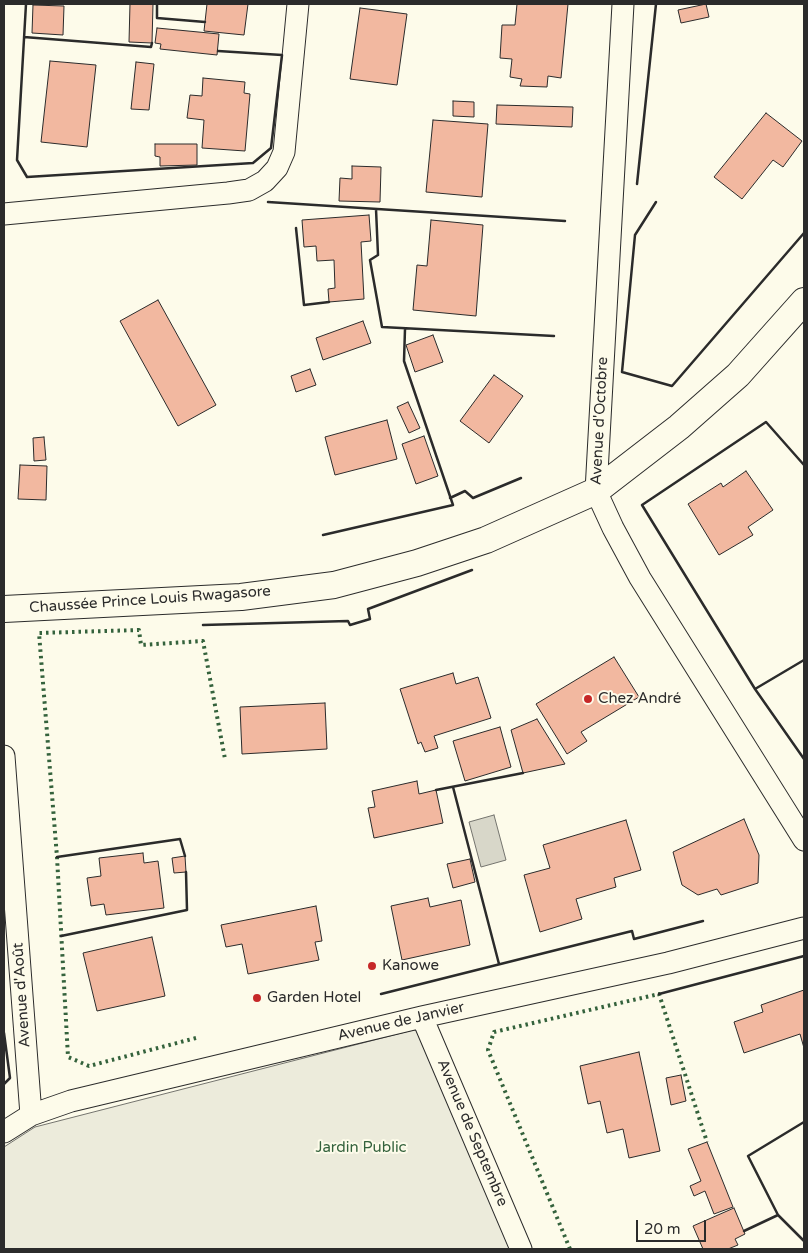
<!DOCTYPE html>
<meta charset="utf-8">
<style>
body{margin:0}
#map{position:relative;width:808px;height:1253px;overflow:hidden;background:#fdfbea;font-family:"Varela Round",sans-serif}
canvas{display:block}
.frame{position:absolute;inset:0;border:5px solid #2b2b2b;pointer-events:none}
.scale{position:absolute;left:636px;top:1220px;width:70px;height:22px;box-sizing:border-box;border:2px solid #2b2b2b;border-top:0;padding-left:6px;font-size:15px;line-height:18px;white-space:nowrap;color:#2b2b2b;-webkit-text-stroke:4px #fdfbea;paint-order:stroke}
</style>
<div id="map">
<canvas width="808" height="1253"></canvas>
<div class="frame"></div>
<div class="scale">20 m</div>
</div>
<script>
const ctx = document.querySelector('canvas').getContext('2d');
ctx.lineJoin = 'round';
function fill(path, color) { ctx.fillStyle = color; ctx.fill(path, 'evenodd'); }
const toPath = rows => new Path2D(rows.map(r => 'M' + r).join(''));
function trace(path, color, width, dash) { ctx.strokeStyle = color; ctx.lineWidth = width; ctx.lineCap = dash ? 'butt' : 'round'; ctx.setLineDash(dash || []); ctx.stroke(path); }
function write(font, color, halo, rows, align = 'center') {
  ctx.font = font + ' "Varela Round",sans-serif'; ctx.lineWidth = 4; ctx.setLineDash([]); ctx.textBaseline = 'middle'; ctx.strokeStyle = halo; ctx.fillStyle = color; for (const [text, x, y, turn = 0] of rows) {
    ctx.save(); ctx.translate(x, y); ctx.rotate((+turn || 0) * Math.PI / 180); ctx.textAlign = isNaN(turn) ? turn : align; if (halo) ctx.strokeText(text, 0, 0); ctx.fillText(text, 0, 0); ctx.restore();
  }
}
const green = toPath([
 [421,1028,513,1249,4,1249,4,1147,35,1127,421,1028]
]);
const water = toPath([
 [494,815,506,860,481,867,469,822,494,815]
]);
const building = toPath([
 [130,4,153,4,152,43,129,42,130,4],
 [207,4,248,4,244,35,204,31,207,4],
 [517,4,568,4,561,78,548,76,547,87,520,86,522,79,510,77,512,59,500,58,502,25,515,25,517,4],
 [706,4,709,17,681,23,678,10,706,4],
 [33,5,64,6,63,35,32,33,33,5],
 [360,8,407,14,397,85,350,79,360,8],
 [157,28,219,34,217,55,160,49,161,44,155,43,157,28],
 [50,61,96,65,87,147,41,142,50,61],
 [136,62,154,64,149,110,131,109,136,62],
 [203,78,245,82,244,93,250,94,245,151,202,148,204,120,187,118,190,95,202,96,203,78],
 [453,101,474,102,474,117,453,116,453,101],
 [497,105,573,107,572,127,496,124,497,105],
 [766,113,802,141,783,167,773,160,742,199,714,177,766,113],
 [433,120,488,124,482,197,426,192,433,120],
 [155,144,197,144,197,165,160,166,160,157,155,156,155,144],
 [352,166,381,167,380,202,339,201,340,178,352,179,352,166],
 [369,215,371,241,361,242,364,299,329,302,328,289,335,288,334,260,317,261,316,246,304,247,302,220,369,215],
 [431,220,483,225,476,316,413,310,417,265,427,266,431,220],
 [158,300,216,405,178,426,120,321,158,300],
 [363,321,371,343,323,360,316,338,363,321],
 [433,335,443,362,415,372,406,345,433,335],
 [310,369,316,385,296,392,291,376,310,369],
 [494,375,523,396,489,443,460,421,494,375],
 [408,402,420,428,409,433,397,407,408,402],
 [387,420,397,459,335,475,325,437,387,420],
 [424,436,438,476,416,484,402,444,424,436],
 [44,437,46,460,34,461,33,438,44,437],
 [20,465,47,466,46,500,18,499,20,465],
 [746,471,773,510,748,527,753,535,719,555,688,504,721,483,723,487,746,471],
 [614,657,639,697,581,732,587,741,567,754,536,704,614,657],
 [453,673,456,684,478,677,491,718,434,736,438,748,425,752,421,742,418,744,400,689,453,673],
 [325,703,327,749,242,754,240,707,325,703],
 [537,719,565,764,523,773,511,730,537,719],
 [500,727,511,767,465,781,453,741,500,727],
 [417,781,419,794,436,790,443,823,374,838,368,808,375,807,372,791,417,781],
 [744,819,759,855,758,883,721,895,717,889,698,895,682,885,673,852,744,819],
 [626,820,641,870,614,878,616,887,576,899,582,919,540,932,524,875,550,868,543,845,626,820],
 [143,853,144,863,158,861,164,908,106,915,104,904,91,906,87,878,101,876,99,858,143,853],
 [185,856,186,872,174,873,172,858,185,856],
 [470,859,475,882,453,888,447,864,470,859],
 [428,898,430,907,461,900,470,945,402,960,391,906,428,898],
 [316,906,322,941,315,942,319,960,248,974,242,944,226,947,221,925,316,906],
 [152,937,165,996,97,1011,83,953,152,937],
 [804,990,804,1048,800,1034,744,1053,734,1022,763,1012,761,1005,804,990],
 [639,1052,660,1151,629,1158,623,1129,607,1133,600,1101,588,1104,580,1066,639,1052],
 [681,1075,686,1101,671,1105,666,1078,681,1075],
 [707,1142,733,1207,714,1214,705,1191,694,1196,690,1186,701,1181,688,1149,707,1142],
 [734,1208,745,1234,735,1239,738,1245,728,1249,703,1249,693,1226,734,1208]
]);
const minor = toPath([
 [623,4,596,491,613,528,640,578,804,840],
 [4,214,228,193,249,190,265,181,277,168,284,152,298,4],
 [4,756,31,1115],
 [422,1017,521,1249],
 [4,1132,31,1115,71,1101,422,1017,668,963,804,928]
]);
const tertiary = toPath([
 [4,609,241,597,334,585,417,563,486,540,596,491,679,427,738,375,804,301]
]);
const hedge = toPath([
 [196,1038,89,1066,68,1057,57,857,39,633,139,630,141,645,203,641,225,759],
 [570,1249,488,1050,494,1032,659,994,707,1142]
]);
const wall = toPath([
 [26,4,17,160,27,177,253,163,271,148,282,55,218,51],
 [157,4,157,18,205,22],
 [24,37,151,47,152,43],
 [637,184,656,4],
 [268,202,565,221],
 [656,202,635,235,622,372,672,386,804,233],
 [376,209,378,255,370,260,382,327,554,336],
 [296,228,304,305,329,302],
 [804,465,766,422,642,505,755,689,804,660],
 [450,498,465,491,473,498,521,478],
 [323,535,453,505,404,361,405,329],
 [203,625,348,621,350,625,370,619,368,609,472,570],
 [755,689,804,759],
 [453,787,499,964],
 [436,790,523,773],
 [57,857,180,839,185,856],
 [61,936,187,910,186,872],
 [381,994,632,931,634,939,703,921],
 [659,994,804,956],
 [4,1033,10,1078,4,1084],
 [804,1122,748,1156,778,1215,804,1241],
 [744,1231,778,1215]
]);
const markers = [
 [588,699,5,"#c62828"],
 [372,966,5,"#c62828"],
 [257,998,5,"#c62828"]
];
const streetNames = [
 ["Avenue d'Octobre",600,421,-87],
 ["Chaussée Prince Louis Rwagasore",150,600,-4],
 ["Avenue d'Août",22,995,-94],
 ["Avenue de Janvier",401,1022,-13],
 ["Avenue de Septembre",472,1133,67]
];
const poiNames = [
 ["Chez André",598,699],
 ["Kanowe",382,966],
 ["Garden Hotel",267,998]
];
const parkNames = [
 ["Jardin Public",361,1148]
];
fill(green, '#ecebdb');
trace(green, '#74746e', 1);
fill(water, '#d8d7c9');
trace(water, '#74746e', 1);
fill(building, '#f2b8a0');
trace(building, '#2b2b2b', 1);
trace(minor, '#2b2b2b', 23);
trace(tertiary, '#2b2b2b', 28);
trace(minor, '#fdfbea', 21);
trace(tertiary, '#fdfbea', 26);
trace(hedge, '#34623c', 4, [2.5, 4]);
trace(wall, '#2b2b2b', 2.5);
for (const [x, y, r, color] of markers) { const dot = new Path2D(); dot.arc(x, y, r, 0, 2 * Math.PI); ctx.fillStyle = color; ctx.fill(dot); trace(dot, '#fdfbea', 2); }
write('15px', '#2b2b2b', '#fdfbea', streetNames);
write('15px', '#2b2b2b', '#fdfbea', poiNames, 'left');
write('15px', '#34623c', '#fdfbea', parkNames);
</script>
